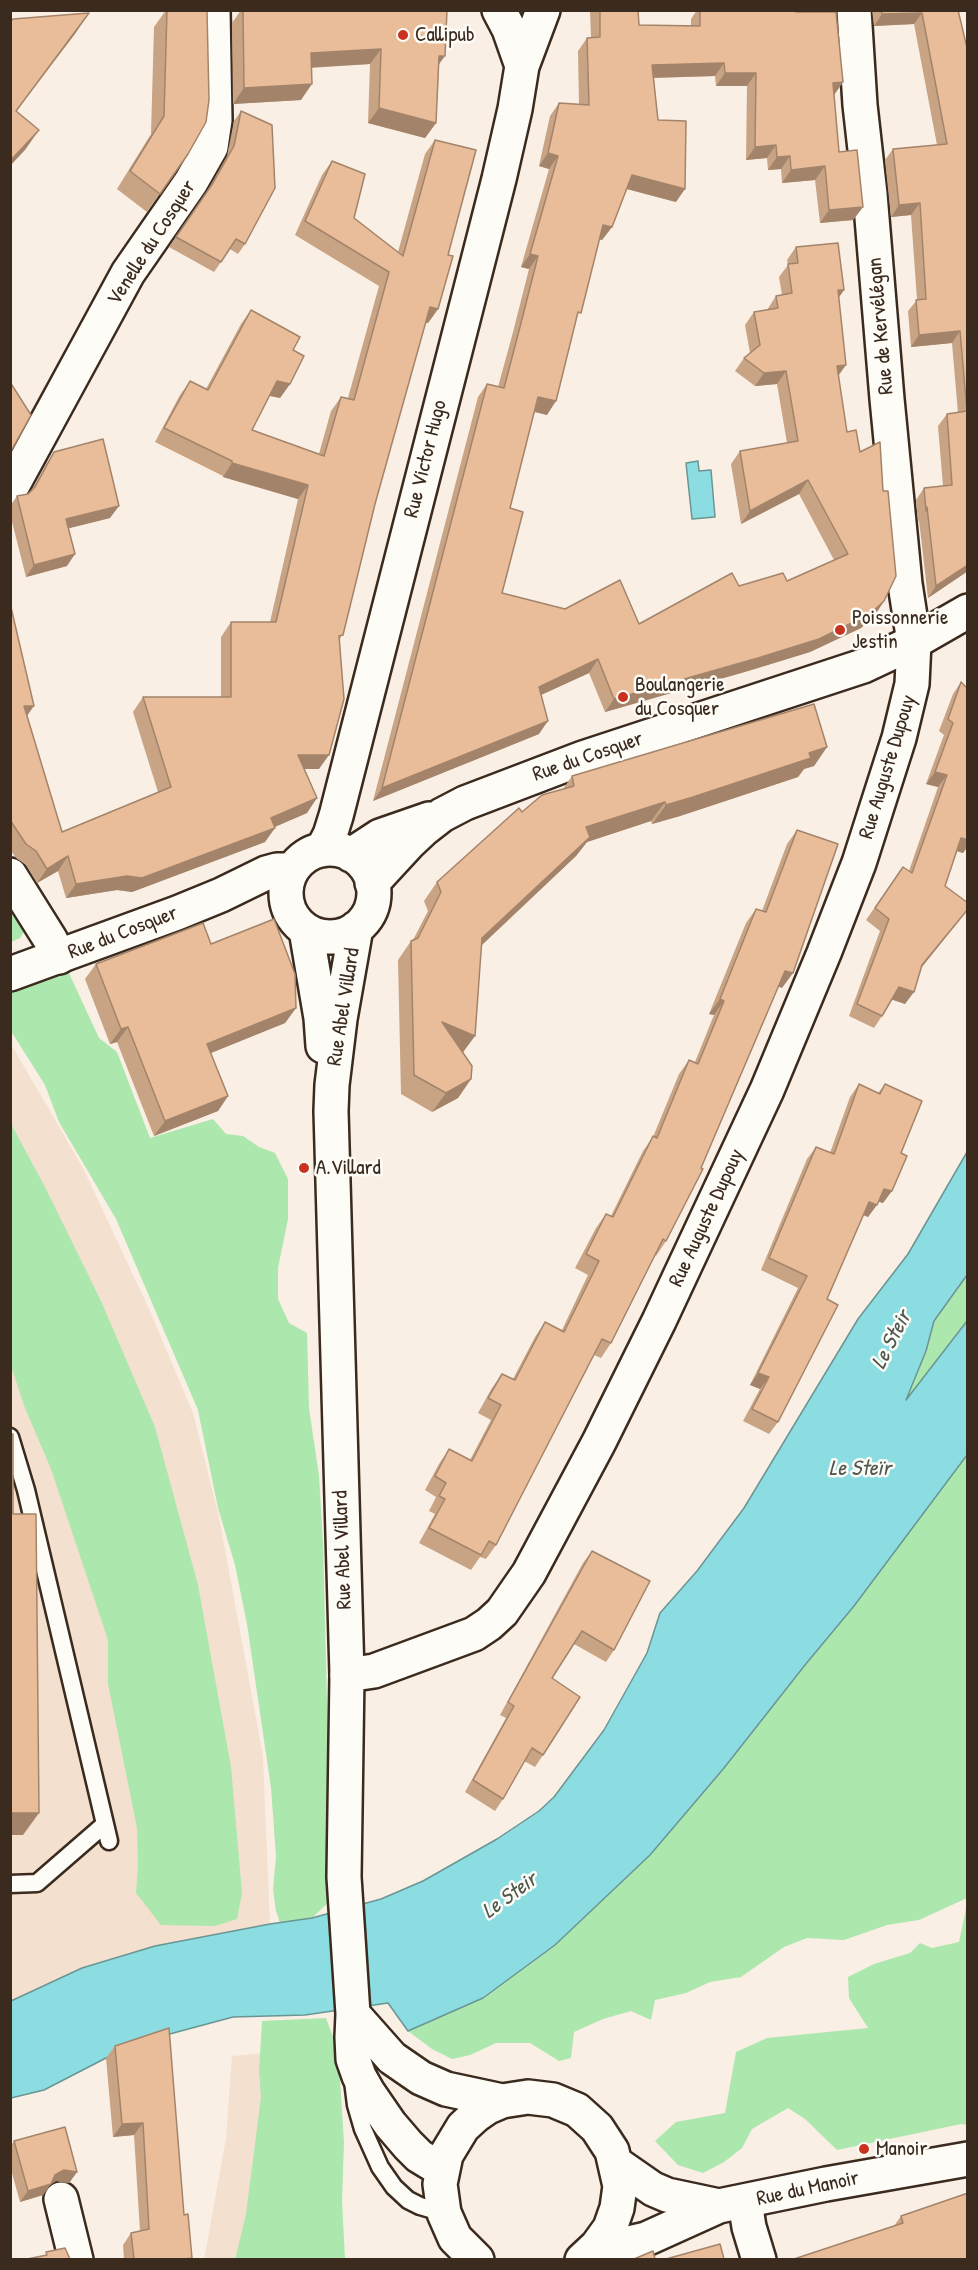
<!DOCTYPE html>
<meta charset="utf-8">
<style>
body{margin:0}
#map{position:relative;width:978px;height:2270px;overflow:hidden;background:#f9efe4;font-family:"Patrick Hand",sans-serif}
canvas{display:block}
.frame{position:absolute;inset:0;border:12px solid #3b2a1e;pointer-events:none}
</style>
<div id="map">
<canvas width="978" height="2270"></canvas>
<div class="frame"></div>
</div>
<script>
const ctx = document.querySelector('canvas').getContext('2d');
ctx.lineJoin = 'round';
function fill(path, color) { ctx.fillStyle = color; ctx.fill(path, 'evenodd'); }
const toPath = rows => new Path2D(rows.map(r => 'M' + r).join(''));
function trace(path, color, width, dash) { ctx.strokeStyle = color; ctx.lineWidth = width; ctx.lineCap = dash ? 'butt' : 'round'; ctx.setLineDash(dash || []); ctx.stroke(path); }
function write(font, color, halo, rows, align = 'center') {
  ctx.font = font + ' "Patrick Hand",sans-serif'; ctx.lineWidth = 5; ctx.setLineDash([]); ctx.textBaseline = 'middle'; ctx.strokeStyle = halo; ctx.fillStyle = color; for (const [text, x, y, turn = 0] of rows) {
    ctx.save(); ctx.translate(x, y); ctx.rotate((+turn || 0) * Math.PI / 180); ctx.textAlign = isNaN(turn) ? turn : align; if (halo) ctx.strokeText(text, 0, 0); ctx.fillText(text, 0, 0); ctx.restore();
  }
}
const built = toPath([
 [11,1044,83,1168,149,1309,193,1413,219,1517,263,1756,270,1924,155,1946,82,1968,11,2001],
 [267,2053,246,2259,204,2260,226,2138,232,2056]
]);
const green = toPath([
 [10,893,29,924,20,938,11,942],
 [68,971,99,1038,117,1052,150,1138,213,1119,226,1134,243,1136,259,1147,275,1153,288,1179,288,1219,278,1268,278,1299,289,1323,307,1333,309,1408,319,1476,323,1543,332,1899,312,1918,280,1923,276,1911,273,1890,276,1856,271,1788,247,1624,235,1565,218,1508,198,1410,116,1219,59,1122,45,1085,11,1031,10,989],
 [10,1122,46,1189,101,1301,155,1427,198,1585,231,1767,242,1893,237,1919,215,1926,161,1925,136,1893,138,1866,137,1828,108,1684,108,1640,51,1469,25,1408,11,1366],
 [967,1275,967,1321,904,1403,926,1351,934,1321],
 [967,1455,967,1898,919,1920,887,1925,844,1940,807,1938,784,1947,741,1977,710,1982,686,1993,655,2000,651,2020,631,2011,603,2019,574,2032,571,2058,559,2061,530,2043,496,2043,470,2055,452,2059,432,2049,408,2031,483,1998,555,1945,650,1855,724,1768,805,1665,854,1606],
 [967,1904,967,2125,961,2124,837,2150,805,2119,788,2108,752,2129,742,2148,724,2162,703,2173,678,2165,655,2141,676,2122,725,2113,736,2052,767,2038,868,2028,849,1998,848,1977,874,1964,910,1953,920,1943,932,1948,959,1942],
 [326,2018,333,2037,340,2080,344,2143,342,2201,345,2259,235,2260,246,2214,261,2097,259,2071,262,2021]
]);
const water = toPath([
 [698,461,699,471,711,470,715,517,692,519,686,463,698,461],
 [967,1152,967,1275,934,1321,926,1351,906,1400,967,1321,967,1455,854,1606,805,1665,724,1768,650,1855,555,1945,483,1998,408,2031,388,2003,305,2015,233,2017,166,2035,106,2058,44,2090,11,2098,11,2001,82,1968,155,1946,270,1924,312,1918,381,1899,423,1881,497,1839,539,1811,554,1797,604,1730,647,1653,660,1613,697,1571,744,1508,858,1319,908,1254,967,1152]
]);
const service = toPath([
 [10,1437,26,1490,109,1841],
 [10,1884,37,1883,105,1824],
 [353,2081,356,2105,363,2129,380,2167,394,2187,408,2200,420,2206,444,2213]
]);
const minor = toPath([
 [10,490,128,273,191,182,211,147,215,120,213,10],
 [10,875,50,939,59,957],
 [347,1675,374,1671,474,1634,489,1624,502,1612,529,1573,599,1442,659,1321,767,1090,824,953,859,863,899,738,912,684,914,642,905,584,887,399,870,194,860,105,854,10],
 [61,2199,76,2260],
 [745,2202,749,2227,759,2260]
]);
const tertiary = toPath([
 [499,10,509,29,522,66],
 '286 893a44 44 0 1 1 88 0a44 44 0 1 1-88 0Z',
 [322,850,330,835,336,816,499,179,515,109,522,66,543,10],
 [351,855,380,836,429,819],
 [372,883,408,844,424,829,442,815,465,803,583,758,863,666,914,642,968,611],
 [356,928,340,1019,332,1085,331,1111,347,1675,344,1877,353,2014,352,2037,353,2059,359,2076,368,2092,390,2124,408,2145,419,2156,442,2170],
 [306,930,321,1018,323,1046],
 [10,974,177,913,221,895,266,873,277,870,292,870],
 [353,2014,392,2058,421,2078,446,2089,502,2101],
 [617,2164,653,2189,667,2195,719,2206],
 [597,2246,611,2247,646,2239,719,2206,826,2184,968,2159],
 [477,2260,455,2238,444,2213,440,2184,446,2155,463,2127,475,2116,488,2107,502,2101,528,2097,553,2100,577,2110,597,2128,612,2151,620,2186,617,2208,610,2228,597,2246,582,2260]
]);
const wall = toPath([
 [166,10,207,10,188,154,147,212,117,189,151,134,154,27],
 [241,10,447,10,439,65,436,123,425,138,368,123,370,64,311,68,301,100,233,104,232,23],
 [590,10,638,10,639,25,691,26,691,19,697,10,796,10,796,12,843,82,834,95,839,152,863,207,853,220,820,223,815,180,782,183,781,169,768,170,767,158,746,160,747,86,716,86,715,76,654,78,658,120,676,202,627,189,612,227,602,240,599,239,547,415,534,412,510,508,502,593,565,609,639,624,739,586,787,581,834,560,799,494,741,524,731,464,740,451,787,443,777,384,755,386,735,371,744,358,750,353,745,325,754,312,767,310,776,296,782,295,779,277,788,265,787,260,796,247,844,290,838,298,838,376,847,432,884,601,875,615,861,628,810,652,748,671,605,712,589,673,541,695,539,734,373,801,478,397,487,384,498,387,512,336,529,269,521,267,549,169,539,166,550,116,559,103,579,104,578,51,587,38,591,38],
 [872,10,958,10,968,52,968,571,928,598,919,520,918,522,916,500,924,488,943,486,938,426,947,414,958,413,952,343,911,347,908,311,917,300,911,215,891,217,885,160,893,149,937,145,914,24,874,26],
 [241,111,245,244,238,254,230,249,214,272,169,247,206,193,227,156,234,121],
 [435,140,448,255,438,309,428,323,425,322,375,504,340,640,319,769,304,769,307,813,274,827,265,842,132,892,117,890,66,898,58,871,37,883,26,865,16,858,10,849,10,603,27,716,62,832,158,792,133,712,143,697,221,697,221,637,231,622,270,622,298,499,223,477,223,476,155,442,180,395,190,381,206,389,241,324,251,310,293,350,290,384,280,398,269,396,252,430,319,454,331,411,341,397,348,398,379,286,295,235,322,175,332,161,354,218,398,252,425,154],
 [54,452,110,518,69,528,67,566,26,577,10,514,10,506,17,496,28,494,31,491,46,464],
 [961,682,968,689,968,846,963,853,957,851,945,886,968,909,921,967,905,1004,892,999,882,1016,874,1028,849,1016,880,931,866,920,903,867,909,871,938,787,926,784,944,735,939,731,953,694],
 [827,747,814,766,804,769,798,777,680,816,652,824,651,821,587,842,576,856,482,945,463,1052,471,1079,458,1098,432,1112,401,1094,398,960,411,941,413,940,428,911,424,901,437,882,522,812,563,789,572,776],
 [797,830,782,988,778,986,666,1241,656,1256,655,1255,611,1343,601,1358,594,1355,496,1545,486,1559,480,1557,471,1570,419,1543,435,1514,429,1511,436,1497,425,1490,439,1464,449,1449,470,1460,491,1420,478,1413,492,1388,502,1374,513,1379,535,1337,545,1322,562,1330,588,1275,575,1268,596,1228,606,1214,611,1216,643,1151,653,1137,679,1074,689,1060,695,1062,714,1015,709,1014,746,923,756,909,762,911,787,844],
 [211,944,296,1008,285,1023,211,1053,228,1096,218,1111,154,1136,117,1042,110,1044,85,979,96,964],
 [859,1084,878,1093,885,1084,901,1153,883,1203,878,1201,868,1217,863,1215,827,1299,778,1422,769,1434,743,1421,760,1389,750,1385,798,1288,761,1270,807,1159,816,1147,830,1153,850,1097],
 [592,1551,614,1650,606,1662,574,1644,552,1678,543,1755,535,1767,524,1761,503,1799,495,1811,465,1792,506,1718,500,1715,583,1563],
 [115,2046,184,2215,191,2259,124,2259,123,2245,131,2233,140,2231,134,2135,113,2137,106,2058],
 [14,2141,77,2172,69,2183,56,2181,50,2185,43,2195,20,2202,10,2166,10,2147],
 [901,2216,968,2259,894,2226]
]);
const shadedWall = toPath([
 [89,13,75,34,10,119,10,118],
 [922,13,914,24,874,26,882,14],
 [381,49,370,64,300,68,311,53],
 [439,56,445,56,434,71],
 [724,63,715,76,643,78,652,65],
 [725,73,756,73,747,86,716,86],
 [843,82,834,95,833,83],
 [312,84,301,100,233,104,244,88],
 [379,108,436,123,425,138,368,123],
 [39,130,25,150,10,166,10,161],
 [776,145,767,158,746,160,755,147],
 [548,153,558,156,549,169,539,166],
 [790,156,781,169,768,170,777,157],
 [825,166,815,180,782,183,791,170],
 [632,175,685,189,676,202,623,188],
 [920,203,911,215,891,217,899,205],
 [863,207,853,220,820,223,829,210],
 [603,225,612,227,602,240,594,238],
 [530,254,538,256,529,269,521,267],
 [838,290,844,290,835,303],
 [430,307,438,309,428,323,420,321],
 [960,331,952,343,911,347,919,335],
 [846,365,836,379,837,366],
 [786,371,777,384,755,386,764,373],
 [277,381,290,384,280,398,267,395],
 [538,397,556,401,547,415,529,410],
 [232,463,308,485,298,499,223,477],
 [808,480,799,494,741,524,750,511],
 [119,506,110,518,58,531,66,519],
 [75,554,67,566,26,577,34,565],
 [968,565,968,571,928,598,936,586],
 [884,601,875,615,861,628,810,652,748,671,605,712,614,699],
 [598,659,589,673,530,700,539,687],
 [24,706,34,706,24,720],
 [548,721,539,734,373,801,382,788],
 [827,747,814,766,804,769,798,777,680,816,652,824,666,805],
 [298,755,329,755,319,769,288,769],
 [935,772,947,775,938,787,926,784],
 [317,798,307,813,261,833,271,818],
 [665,802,651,821,587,842,576,856,469,957,482,938,586,827],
 [275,828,265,842,132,892,117,890,66,898,76,884],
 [961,838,968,840,968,846,963,853,953,850],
 [68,856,58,871,37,883,47,869],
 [968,909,962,917,914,977,922,965],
 [785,971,793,973,782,988,775,985],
 [899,987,914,992,905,1004,890,999],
 [720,999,724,1001,714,1015,709,1014],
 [296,1008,285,1023,196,1059,207,1044],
 [442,1022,475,1036,461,1055],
 [128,1027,117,1042,110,1044,121,1029],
 [471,1079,458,1098,432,1112,446,1093],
 [228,1096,218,1111,154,1136,165,1121],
 [884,1189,892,1191,883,1203,876,1201],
 [869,1202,877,1205,868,1217,861,1214],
 [758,1373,769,1377,760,1389,750,1385],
 [10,1813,39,1813,23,1835,10,1835],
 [143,2123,134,2135,113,2137,122,2124],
 [64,2170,77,2172,69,2183,56,2181,50,2185,43,2195,20,2202,28,2191]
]);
const building = toPath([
 [167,10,207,10,209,100,206,122,188,154,160,194,130,171,164,116,167,10],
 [243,10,447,10,445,56,439,56,436,123,379,108,381,49,311,53,312,84,244,88,243,10],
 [600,10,638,10,639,25,700,26,700,10,796,10,796,12,836,12,843,82,833,83,839,152,857,150,863,207,829,210,825,166,791,170,790,156,777,157,776,145,755,147,756,73,725,73,724,63,652,65,658,120,686,121,685,189,632,175,612,227,603,225,581,313,578,312,556,401,538,397,510,508,523,512,502,593,565,609,620,580,639,624,732,573,739,586,783,573,787,581,848,554,808,480,750,511,740,451,798,441,786,371,764,373,744,358,760,345,754,312,778,308,776,296,792,293,788,264,798,263,796,247,838,243,844,290,838,290,846,365,837,366,847,432,856,430,860,452,880,442,883,491,888,491,896,576,884,601,870,614,819,639,758,658,614,699,598,659,539,687,548,721,382,788,487,384,504,388,521,323,538,256,530,254,558,156,548,153,559,103,589,105,587,38,600,37,600,10],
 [881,10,958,10,968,52,968,565,936,586,927,507,926,511,924,488,952,485,947,414,967,411,960,331,919,335,916,300,926,299,920,203,899,205,893,149,947,144,922,13,882,14,881,10],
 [89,13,16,111,39,130,10,161,10,22,13,19,89,13],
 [241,111,272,125,275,188,245,244,236,239,221,262,176,237,213,183,234,146,241,111],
 [435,140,476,150,448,255,453,256,438,309,430,307,375,504,343,635,339,636,344,699,329,755,298,755,317,798,271,818,275,828,142,878,127,876,76,884,68,856,47,869,36,851,26,844,10,820,10,603,34,706,24,706,62,832,171,787,143,697,231,697,231,622,276,622,308,485,232,463,232,461,164,428,190,381,208,390,251,310,300,337,293,350,304,356,290,384,277,381,252,430,324,456,341,397,354,400,389,272,305,221,332,161,365,174,354,218,403,256,435,140],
 [10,382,31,415,10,453,10,382],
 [103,439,119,506,66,519,75,554,34,565,17,496,28,494,35,487,54,452,103,439],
 [961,682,968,689,968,840,961,838,945,886,968,903,968,909,922,965,914,992,899,987,882,1016,857,1004,889,919,875,908,903,867,912,873,947,775,935,772,953,723,948,719,961,682],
 [814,704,827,747,809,753,811,758,693,797,666,805,665,802,586,827,590,837,482,938,475,1036,442,1022,472,1066,471,1079,446,1093,414,1075,411,941,418,938,441,892,437,882,519,808,522,812,542,795,574,786,572,776,814,704],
 [797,830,838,844,793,973,785,971,701,1168,703,1169,666,1241,663,1239,611,1343,602,1339,496,1545,489,1541,481,1555,429,1528,445,1499,439,1496,446,1483,435,1476,449,1449,472,1461,501,1405,488,1398,502,1374,515,1380,545,1322,564,1332,599,1261,586,1254,606,1214,613,1217,653,1136,657,1138,689,1060,698,1064,724,1001,720,999,756,909,766,912,797,830],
 [274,919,295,974,296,1008,207,1044,228,1096,165,1121,128,1027,121,1029,96,964,203,923,211,944,274,919],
 [859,1084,880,1094,885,1084,922,1101,901,1153,907,1156,892,1191,884,1189,877,1205,869,1202,827,1299,838,1305,778,1422,752,1409,769,1377,758,1373,807,1276,769,1258,816,1147,834,1154,859,1084],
 [10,1434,13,1434,13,1514,36,1514,39,1813,10,1813,10,1434],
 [592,1551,650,1581,614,1650,582,1631,552,1678,580,1697,543,1755,532,1748,503,1799,473,1780,514,1706,508,1702,592,1551],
 [169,2028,184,2215,188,2214,192,2258,186,2259,134,2259,131,2233,149,2229,143,2123,122,2124,115,2046,169,2028],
 [65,2127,77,2172,64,2170,55,2175,51,2184,28,2191,14,2141,65,2127],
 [968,2193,968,2259,794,2259,903,2223,901,2216,968,2193],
 [720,2244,724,2259,666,2259,720,2244],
 [65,2248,70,2259,27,2259,47,2255,46,2252,65,2248],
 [653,2251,655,2259,634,2259,653,2251]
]);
const markers = [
 [403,35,6,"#c8321e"],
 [840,630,6,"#c8321e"],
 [623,697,6,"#c8321e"],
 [304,1168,6,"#c8321e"],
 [864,2149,6,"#c8321e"]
];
const poiNames = [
 ["Callipub",415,35],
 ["Poissonnerie",852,618],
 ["Jestin",852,642],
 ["Boulangerie",635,685],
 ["du Cosquer",635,709],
 ["A.Villard",316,1168],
 ["Manoir",876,2149]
];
const streetNames = [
 ["Venelle du Cosquer",152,243,-57],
 ["Rue de Kervélégan",881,326,-95],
 ["Rue Victor Hugo",426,459,-76],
 ["Rue du Cosquer",588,757,-19],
 ["Rue Auguste Dupouy",888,767,-73],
 ["Rue du Cosquer",123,933,-21],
 ["Rue Abel Villard",344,1007,-81],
 ["Rue Auguste Dupouy",707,1218,-65],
 ["Rue Abel Villard",343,1550,-92],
 ["Rue du Manoir",808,2189,-12]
];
const waterNames = [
 ["Le Steir",892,1340,-63],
 ["Le Steïr",860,1469],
 ["Le Steir",510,1896,-36]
];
fill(built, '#f4e0ce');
fill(green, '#ace7ad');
fill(water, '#8bdde2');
trace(water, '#6b9594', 1.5);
trace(service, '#3b2a1e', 21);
trace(minor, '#3b2a1e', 38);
trace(tertiary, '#3b2a1e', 38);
trace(service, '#fdfcf7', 16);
trace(minor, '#fdfcf7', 33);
trace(tertiary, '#fdfcf7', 33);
fill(wall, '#c8a384');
fill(shadedWall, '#a3846b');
fill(building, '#e9bd99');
trace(building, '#a3846b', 1.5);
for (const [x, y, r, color] of markers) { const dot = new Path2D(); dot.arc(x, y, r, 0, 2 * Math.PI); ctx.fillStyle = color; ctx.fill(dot); trace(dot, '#fdfcf7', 2); }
write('21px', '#3b2a1e', '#fdfcf7', poiNames, 'left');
write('21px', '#3b2a1e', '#fdfcf7', streetNames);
write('italic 22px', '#4f574f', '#fdfcf7', waterNames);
</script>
